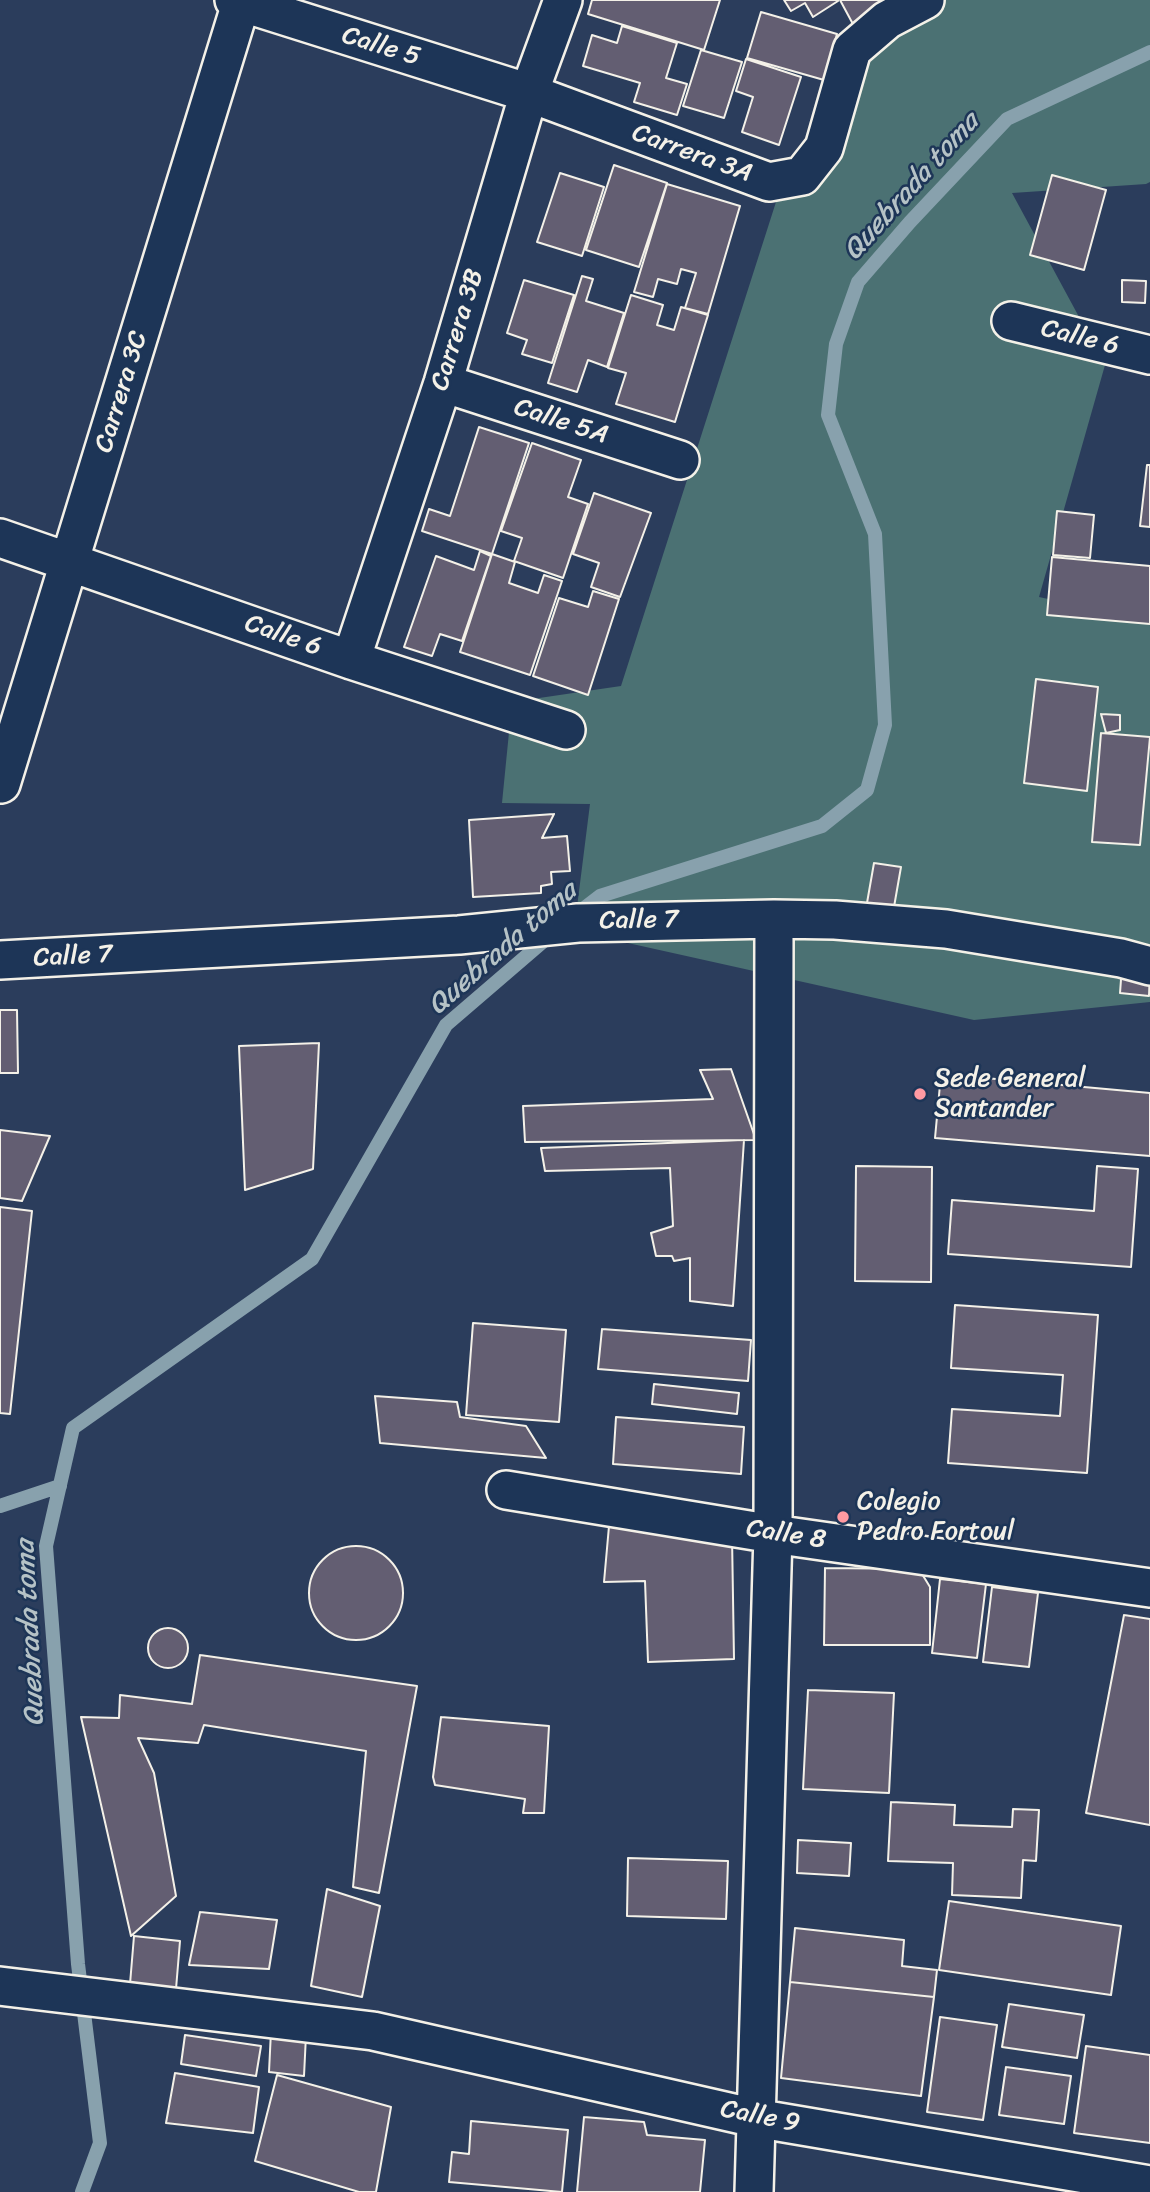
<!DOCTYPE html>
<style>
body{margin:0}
canvas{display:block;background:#2b3d5c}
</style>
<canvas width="1150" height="2192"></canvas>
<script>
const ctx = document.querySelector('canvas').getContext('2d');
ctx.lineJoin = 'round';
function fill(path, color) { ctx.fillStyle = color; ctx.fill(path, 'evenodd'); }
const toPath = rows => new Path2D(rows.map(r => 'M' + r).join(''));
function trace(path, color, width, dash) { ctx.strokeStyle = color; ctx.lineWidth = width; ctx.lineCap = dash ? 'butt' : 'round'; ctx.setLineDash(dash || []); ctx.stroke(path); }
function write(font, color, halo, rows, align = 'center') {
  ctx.font = font + ' Sriracha,sans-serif'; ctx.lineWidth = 5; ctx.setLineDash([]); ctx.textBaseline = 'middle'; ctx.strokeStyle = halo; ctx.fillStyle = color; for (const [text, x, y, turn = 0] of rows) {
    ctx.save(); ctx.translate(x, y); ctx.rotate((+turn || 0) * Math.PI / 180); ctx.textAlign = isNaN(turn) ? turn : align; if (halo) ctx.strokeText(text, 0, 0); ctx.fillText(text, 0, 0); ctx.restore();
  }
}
const green = toPath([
 [929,0,1150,0,1150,182,1146,184,1012,193,1105,365,1039,597,1150,621,1150,1002,974,1020,574,931,590,804,502,803,512,702,621,686,776,202,875,36]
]);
const stream = toPath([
 [574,916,600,896,822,826,867,790,885,725,875,534,828,415,836,344,858,282,910,222,1007,119,1150,52],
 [0,1506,60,1486],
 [82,2192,100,2143,78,1964,46,1546,73,1428,312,1259,446,1025,553,933]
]);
const building = toPath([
 [592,0,720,0,704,50,588,14,592,0],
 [784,0,838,0,838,1,813,17,805,3,791,11,784,0],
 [840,0,900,0,854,26,840,0],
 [761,12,837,34,824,80,747,58,761,12],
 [622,26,677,43,666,78,687,84,677,115,634,102,640,83,583,66,592,35,617,43,622,26],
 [701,50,742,62,724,118,683,106,701,50],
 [746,59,801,77,779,145,742,132,753,97,736,91,746,59],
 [614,165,667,183,639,267,586,250,614,165],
 [560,173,604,187,582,256,537,242,560,173],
 [1052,175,1106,190,1084,270,1030,255,1052,175],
 [667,184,740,206,708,314,685,308,696,273,681,269,677,284,658,279,653,297,634,292,667,184],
 [582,276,593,279,586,301,624,313,607,367,588,360,577,392,548,383,582,276],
 [524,280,574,295,552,363,522,354,527,340,507,333,524,280],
 [1122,280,1146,281,1145,303,1122,302,1122,280],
 [631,295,663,305,657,325,674,330,681,307,708,315,675,422,616,404,626,373,608,368,631,295],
 [479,427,529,443,492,554,422,531,429,509,450,516,479,427],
 [532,443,581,460,568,497,588,504,563,578,514,561,522,538,501,531,532,443],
 [1147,465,1150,465,1150,527,1140,526,1147,465],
 [594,493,651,513,620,597,591,587,599,563,573,554,594,493],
 [1057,511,1094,515,1090,558,1053,555,1057,511],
 [480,551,491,556,462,641,440,634,432,656,404,647,436,556,474,570,480,551],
 [492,554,515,562,509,583,538,593,544,575,562,581,530,675,460,652,492,554],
 [1052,557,1150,566,1150,624,1047,615,1052,557],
 [593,591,619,599,588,695,533,676,559,598,588,607,593,591],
 [1036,679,1098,687,1087,791,1024,783,1036,679],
 [1101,714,1120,715,1120,730,1106,733,1101,714],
 [1101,733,1150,737,1140,845,1092,842,1101,733],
 [554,814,542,838,567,836,570,871,551,872,552,884,541,886,541,893,473,897,469,820,554,814],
 [874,863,901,867,891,924,864,920,874,863],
 [1122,966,1150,969,1149,996,1120,993,1122,966],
 [0,1010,17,1010,18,1073,0,1073,0,1010],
 [319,1043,313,1169,245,1190,239,1046,319,1043],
 [731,1069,756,1140,525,1142,523,1106,713,1099,700,1070,731,1069],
 [941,1074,1150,1093,1150,1156,935,1138,941,1074],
 [0,1130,50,1136,22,1201,0,1198,0,1130],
 [744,1140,733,1306,690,1301,690,1258,674,1261,672,1256,656,1256,651,1233,673,1226,670,1168,545,1171,541,1148,744,1140],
 [856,1166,932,1167,931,1282,855,1281,856,1166],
 [1097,1166,1138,1169,1131,1267,948,1254,952,1200,1094,1211,1097,1166],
 [0,1207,32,1211,10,1414,0,1413,0,1207],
 [955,1305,1098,1315,1087,1473,948,1463,952,1409,1060,1416,1063,1375,951,1368,955,1305],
 [473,1323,566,1330,559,1422,466,1415,473,1323],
 [602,1329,751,1340,748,1381,598,1369,602,1329],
 [654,1384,739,1393,737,1414,652,1404,654,1384],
 [375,1396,457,1402,460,1417,526,1426,546,1458,380,1443,375,1396],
 [616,1417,744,1427,741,1474,613,1464,616,1417],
 [609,1526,732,1536,734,1659,648,1662,645,1581,604,1582,609,1526],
 '309 1593a47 47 0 1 1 94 0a47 47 0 1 1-94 0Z',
 [825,1568,919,1569,930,1587,930,1645,824,1645,825,1568],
 [940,1579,986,1584,977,1658,932,1653,940,1579],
 [992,1587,1038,1593,1029,1667,983,1662,992,1587],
 [1124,1615,1150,1619,1150,1825,1086,1813,1124,1615],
 '148 1648a20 20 0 1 1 40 0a20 20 0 1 1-40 0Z',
 [200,1655,417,1686,379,1893,353,1887,366,1751,204,1725,198,1743,138,1738,154,1773,176,1896,131,1936,81,1717,119,1718,120,1695,192,1704,200,1655],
 [808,1690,894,1693,889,1793,803,1789,808,1690],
 [441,1717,549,1726,544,1813,523,1813,525,1799,435,1785,433,1777,441,1717],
 [891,1802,955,1805,954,1825,1012,1827,1013,1809,1039,1810,1036,1861,1023,1860,1021,1898,952,1895,953,1863,888,1861,891,1802],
 [798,1840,851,1843,849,1876,797,1873,798,1840],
 [628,1858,728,1861,726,1919,627,1916,628,1858],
 [327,1889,380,1906,362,1997,311,1986,327,1889],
 [949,1901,1121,1926,1111,1995,939,1970,949,1901],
 [200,1912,277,1920,269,1969,189,1965,200,1912],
 [795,1928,904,1940,902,1966,937,1970,934,1997,790,1982,795,1928],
 [134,1936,180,1941,176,1989,130,1984,134,1936],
 [790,1982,934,1997,921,2096,781,2078,790,1982],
 [1009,2004,1084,2015,1077,2058,1002,2047,1009,2004],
 [940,2017,997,2025,983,2120,927,2112,940,2017],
 [271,2031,306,2035,304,2076,269,2072,271,2031],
 [185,2035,261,2046,256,2076,181,2064,185,2035],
 [1086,2046,1150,2055,1150,2143,1074,2133,1086,2046],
 [1006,2067,1071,2076,1064,2124,999,2115,1006,2067],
 [175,2073,259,2087,253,2133,166,2123,175,2073],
 [277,2075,391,2107,376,2192,359,2192,255,2161,277,2075],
 [584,2117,644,2122,647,2135,705,2140,700,2192,577,2192,584,2117],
 [471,2121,568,2130,562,2192,449,2182,452,2152,469,2154,471,2121]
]);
const minor = toPath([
 [234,0,529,93,769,182,802,176,824,148,852,50,887,20,925,0],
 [1011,321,1150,355],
 [443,383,680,460],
 [0,538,351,660,566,730],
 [351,660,443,383,529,93,563,0],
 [1,784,242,0],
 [0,960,459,935,578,923,774,919,835,920,946,929,1121,958,1150,966],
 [506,1490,773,1534,1150,1588],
 [0,1986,373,2031,755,2118,1150,2185],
 [754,2192,773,1534,774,919]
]);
const markers = [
 [920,1094,7,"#ff9aa2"],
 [843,1517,7,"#ff9aa2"]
];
const streetNames = [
 ["Calle 5",381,47,17],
 ["Carrera 3A",692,154,20],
 ["Carrera 3B",458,330,-73],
 ["Calle 6",1080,338,14],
 ["Carrera 3C",122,392,-73],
 ["Calle 5A",561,422,18],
 ["Calle 6",283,636,19],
 ["Calle 7",639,921,-1],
 ["Calle 7",73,957,-3],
 ["Calle 8",786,1535,9],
 ["Calle 9",760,2117,11]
];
const poiNames = [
 ["Sede General",934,1079],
 ["Santander",934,1109],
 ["Colegio",857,1502],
 ["Pedro Fortoul",857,1532]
];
const waterNames = [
 ["Quebrada toma",912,187,-48],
 ["Quebrada toma",503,949,-41],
 ["Quebrada toma",31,1633,-93]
];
fill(green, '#4b7173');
trace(stream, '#88a1ad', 14);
fill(building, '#635e72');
trace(building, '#f4f1e8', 2);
trace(minor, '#f4f1e8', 42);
trace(minor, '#1d3557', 37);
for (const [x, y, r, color] of markers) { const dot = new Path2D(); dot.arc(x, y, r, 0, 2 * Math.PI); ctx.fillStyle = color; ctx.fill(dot); trace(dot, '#1d3557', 2.5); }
write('26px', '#f4f1e8', '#1d3557', streetNames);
write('26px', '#f4f1e8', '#1d3557', poiNames, 'left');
write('italic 28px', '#b5c2c6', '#1d3557', waterNames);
</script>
